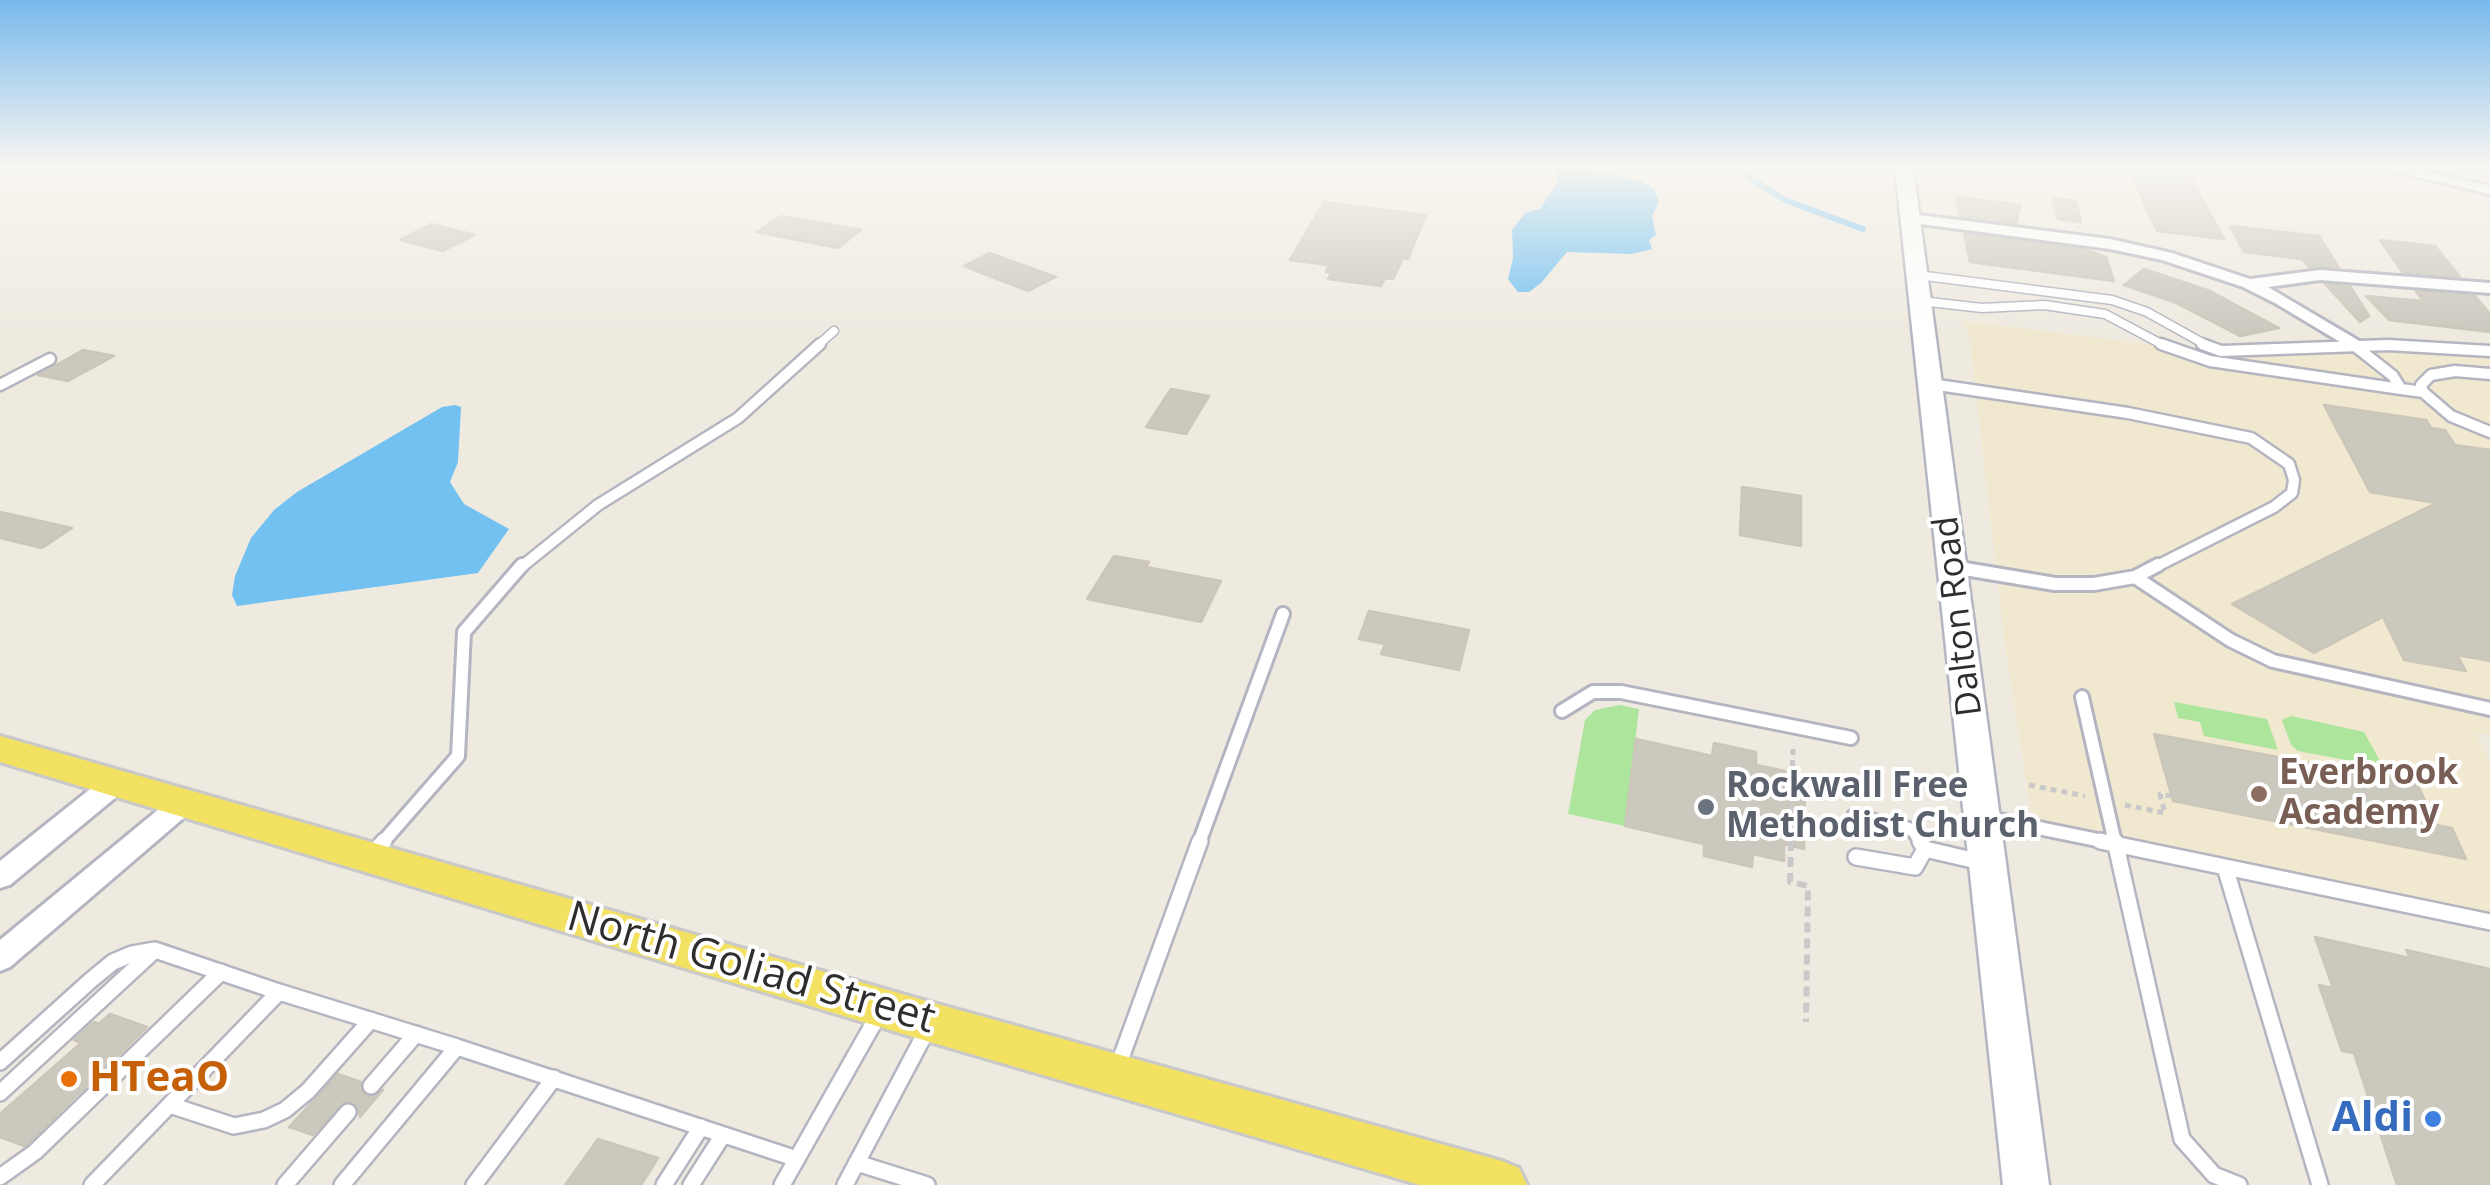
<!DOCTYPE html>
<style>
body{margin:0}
canvas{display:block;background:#efeae0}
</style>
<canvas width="2490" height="1185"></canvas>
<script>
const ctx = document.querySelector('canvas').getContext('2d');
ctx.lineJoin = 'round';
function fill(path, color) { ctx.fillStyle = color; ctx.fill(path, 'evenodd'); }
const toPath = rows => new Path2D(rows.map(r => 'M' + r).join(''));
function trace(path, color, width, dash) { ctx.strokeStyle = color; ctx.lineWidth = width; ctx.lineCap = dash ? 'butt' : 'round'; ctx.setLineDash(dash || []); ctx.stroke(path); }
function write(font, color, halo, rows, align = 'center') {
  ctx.font = font + ' "Open Sans",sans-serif'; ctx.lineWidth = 8; ctx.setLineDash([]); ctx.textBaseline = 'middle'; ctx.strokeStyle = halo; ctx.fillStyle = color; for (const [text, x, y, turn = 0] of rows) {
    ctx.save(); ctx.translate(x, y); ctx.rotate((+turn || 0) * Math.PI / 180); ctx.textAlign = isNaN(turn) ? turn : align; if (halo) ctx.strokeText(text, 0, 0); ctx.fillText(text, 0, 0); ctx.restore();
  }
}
const education = toPath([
 [1964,321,2250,357,2386,350,2490,357,2490,735,2475,733,2490,763,2490,922,2033,825,2005,646,1970,340]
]);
const green = toPath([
 [2174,702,2267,719,2278,750,2204,736,2200,722,2178,718],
 [1619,705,1639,709,1625,826,1568,814,1585,720,1595,710],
 [2291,716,2364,732,2380,761,2378,766,2298,751,2291,745,2282,720]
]);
const water = toPath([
 [1557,168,1585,168,1642,182,1654,189,1659,202,1652,216,1656,235,1649,240,1652,249,1632,254,1567,252,1541,283,1529,292,1518,292,1508,279,1513,258,1512,230,1525,213,1540,209,1557,183],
 [455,405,461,407,458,462,450,482,464,504,509,529,478,573,237,606,232,595,235,576,251,538,274,510,297,492,442,407]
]);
const stream = toPath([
 [1732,167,1785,200,1863,229]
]);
const building = toPath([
 [2128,167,2185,167,2224,239,2157,231,2128,167],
 [1956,197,2021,205,2016,223,1960,216,1956,197],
 [2052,198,2076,201,2081,222,2058,219,2052,198],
 [1324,202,1426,215,1408,259,1403,258,1393,279,1385,278,1381,286,1328,279,1332,273,1326,272,1329,265,1290,260,1324,202],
 [781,216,861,230,838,248,757,232,781,216],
 [431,224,475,235,443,251,400,240,431,224],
 [2230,226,2319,236,2339,268,2310,268,2302,259,2244,252,2230,226],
 [1964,233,2084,249,2106,257,2114,281,1970,262,1964,233],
 [2380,240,2435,246,2460,277,2403,273,2380,240],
 [989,253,1056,277,1028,291,964,266,989,253],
 [2144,269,2210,291,2279,328,2240,336,2174,302,2124,285,2144,269],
 [2325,284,2350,286,2369,316,2360,322,2325,284],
 [2416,291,2475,296,2490,314,2490,332,2389,320,2366,296,2423,301,2416,291],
 [83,350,114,356,68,381,38,375,83,350],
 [1171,389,1209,396,1186,434,1146,427,1171,389],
 [2324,405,2426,420,2431,428,2445,430,2455,445,2490,450,2490,661,2457,655,2466,671,2404,660,2383,617,2314,653,2232,604,2436,503,2370,492,2324,405],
 [1742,487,1801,496,1801,546,1740,535,1742,487],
 [0,512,72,528,42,548,0,538,0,512],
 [1114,556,1149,562,1146,567,1221,581,1201,622,1087,599,1114,556],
 [1369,611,1469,630,1459,670,1381,654,1385,644,1359,639,1369,611],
 [2154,734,2417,783,2436,825,2452,828,2466,859,2173,801,2154,734],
 [1636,739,1712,756,1714,743,1756,752,1756,765,1785,771,1785,788,1805,793,1804,849,1784,844,1784,861,1753,854,1752,867,1704,856,1704,844,1625,826,1636,739],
 [2315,937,2410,958,2406,950,2490,969,2490,1185,2397,1185,2354,1053,2342,1051,2319,985,2333,988,2315,937],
 [110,1014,147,1027,28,1143,24,1146,0,1137,0,1114,81,1043,74,1040,94,1022,99,1024,110,1014],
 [338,1074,361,1082,361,1091,368,1097,383,1090,360,1117,356,1104,345,1101,313,1135,289,1127,338,1074],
 [598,1139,658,1158,641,1185,565,1185,598,1139]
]);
const pathFar1 = toPath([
 [2029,785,2085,796],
 [2125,805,2165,813,2160,794,2172,796],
 [1791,843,1793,744]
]);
const path = toPath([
 [1791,841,1790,882,1808,886,1806,1022]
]);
const laneFar3 = toPath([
 [1918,275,2112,300,2147,312,2208,346],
 [1921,301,1982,308,2044,305,2105,314,2165,346],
 [817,346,834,331],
 [2349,346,2412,346]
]);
const laneFar2 = toPath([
 [2161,344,2210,361,2401,389,2393,376,2355,346],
 [2202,344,2221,351,2388,345,2490,351],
 [1931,384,2128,413,2251,438,2289,464,2294,480,2292,493,2274,507,2153,568],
 [0,385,50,359],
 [2401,389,2423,392,2451,416,2490,432],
 [2423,392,2421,385,2431,375,2455,371,2490,374],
 [1953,567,1959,568],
 [520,568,598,505,738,418,820,344]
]);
const laneFar1 = toPath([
 [1953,567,2055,584,2094,584,2135,577,2158,565],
 [2135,577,2230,640,2273,661,2490,709],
 [2082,697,2115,843],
 [1562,711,1593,692,1621,692,1851,738],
 [1854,816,1913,830,1922,843],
 [1985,817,2112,843],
 [382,843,458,756,464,632,522,565],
 [1199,843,1283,614]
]);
const lane = toPath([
 [1920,841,1925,849,1981,862],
 [2100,841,2490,922],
 [2115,841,2182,1139,2214,1175,2239,1185],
 [374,853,384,841],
 [1856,857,1915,867,1925,849],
 [2225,867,2320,1185],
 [0,1062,91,980,113,962,132,954,155,950,279,992],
 [1118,1066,1200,841],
 [371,1086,416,1034],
 [0,1093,155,950],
 [170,1105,234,1126,264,1120,285,1110,308,1091,371,1020],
 [857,1163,927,1185],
 [0,1177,35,1152,221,972],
 [92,1185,279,992,457,1047],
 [285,1185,348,1112],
 [342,1185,457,1047,797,1159],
 [474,1185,554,1078],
 [664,1185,701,1127],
 [691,1185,723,1135],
 [782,1185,880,1012],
 [845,1185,927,1030]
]);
const street = toPath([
 [2377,167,2404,167,2490,186,2490,194,2377,167],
 [1911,214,2110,239,2172,253,2250,279,2320,270,2490,283,2490,293,2320,280,2268,287,2361,342,2361,350,2355,351,2275,303,2243,287,2162,260,2110,249,1906,222,1906,216,1911,214],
 [118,771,127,774,131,781,127,788,10,885,0,888,0,861,109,774,118,771],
 [185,792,194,795,198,802,194,809,10,967,0,971,0,940,176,795,185,792]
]);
const secondary = toPath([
 [1895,167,1913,167,2049,1185,2003,1185,1895,167]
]);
const primary = toPath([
 [0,736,930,1002,1502,1161,1519,1168,1527,1185,1420,1185,930,1042,0,762,0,736]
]);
const markers = [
 [2259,794,10,"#8d6e63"],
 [1706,807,10,"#6b7280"],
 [69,1079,10,"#e8710a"],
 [2433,1119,10,"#3f7fe0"]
];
const streetNames = [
 ["Dalton Road",1959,616,-97]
];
const educationNames = [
 ["Everbrook",2279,774],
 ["Academy",2279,814]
];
const worshipNames = [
 ["Rockwall Free",1726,787],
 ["Methodist Church",1726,827]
];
const nearStreetnames = [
 ["North Goliad Street",751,969,16]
];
const nearFoodnames = [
 ["HTeaO",89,1079]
];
const nearShopnames = [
 ["Aldi",2413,1119]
];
fill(education, '#f0e9d0');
fill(green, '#ade59d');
fill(water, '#73c1f1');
trace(stream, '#73c1f1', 6);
fill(building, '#cbc8be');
trace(building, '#cbc6b9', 2.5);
trace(laneFar3, '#b4b5c1', 11);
trace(laneFar2, '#b4b5c1', 15);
trace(laneFar1, '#b4b5c1', 18);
trace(lane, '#b4b5c1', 20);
trace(street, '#b4b5c1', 6);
trace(secondary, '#b4b5c1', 5);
trace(primary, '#c9c9c9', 6);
trace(pathFar1, '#c9c9c9', 5, [6, 5]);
trace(path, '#c9c9c9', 6, [10, 6]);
trace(laneFar3, '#fff', 8);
trace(laneFar2, '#fff', 10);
trace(laneFar1, '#fff', 12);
trace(lane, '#fff', 15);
fill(street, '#fff');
fill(secondary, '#fff');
fill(primary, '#f3e161');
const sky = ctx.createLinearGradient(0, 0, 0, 333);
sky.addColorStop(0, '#79b9ec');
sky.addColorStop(0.5, '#f8f6f1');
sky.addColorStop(1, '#f8f6f100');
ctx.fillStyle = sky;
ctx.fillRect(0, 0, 2490, 333);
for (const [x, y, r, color] of markers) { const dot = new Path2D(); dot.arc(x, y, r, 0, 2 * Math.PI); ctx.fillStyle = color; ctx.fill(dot); trace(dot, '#fff', 4); }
write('35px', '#2e2e2e', '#fff', streetNames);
write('bold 35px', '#785e54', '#fff', educationNames, 'left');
write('bold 35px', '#5b616d', '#fff', worshipNames, 'left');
write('42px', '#2e2e2e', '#fff', nearStreetnames);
write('bold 42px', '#c56008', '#fff', nearFoodnames, 'left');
write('bold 42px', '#366cbe', '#fff', nearShopnames, 'right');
</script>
